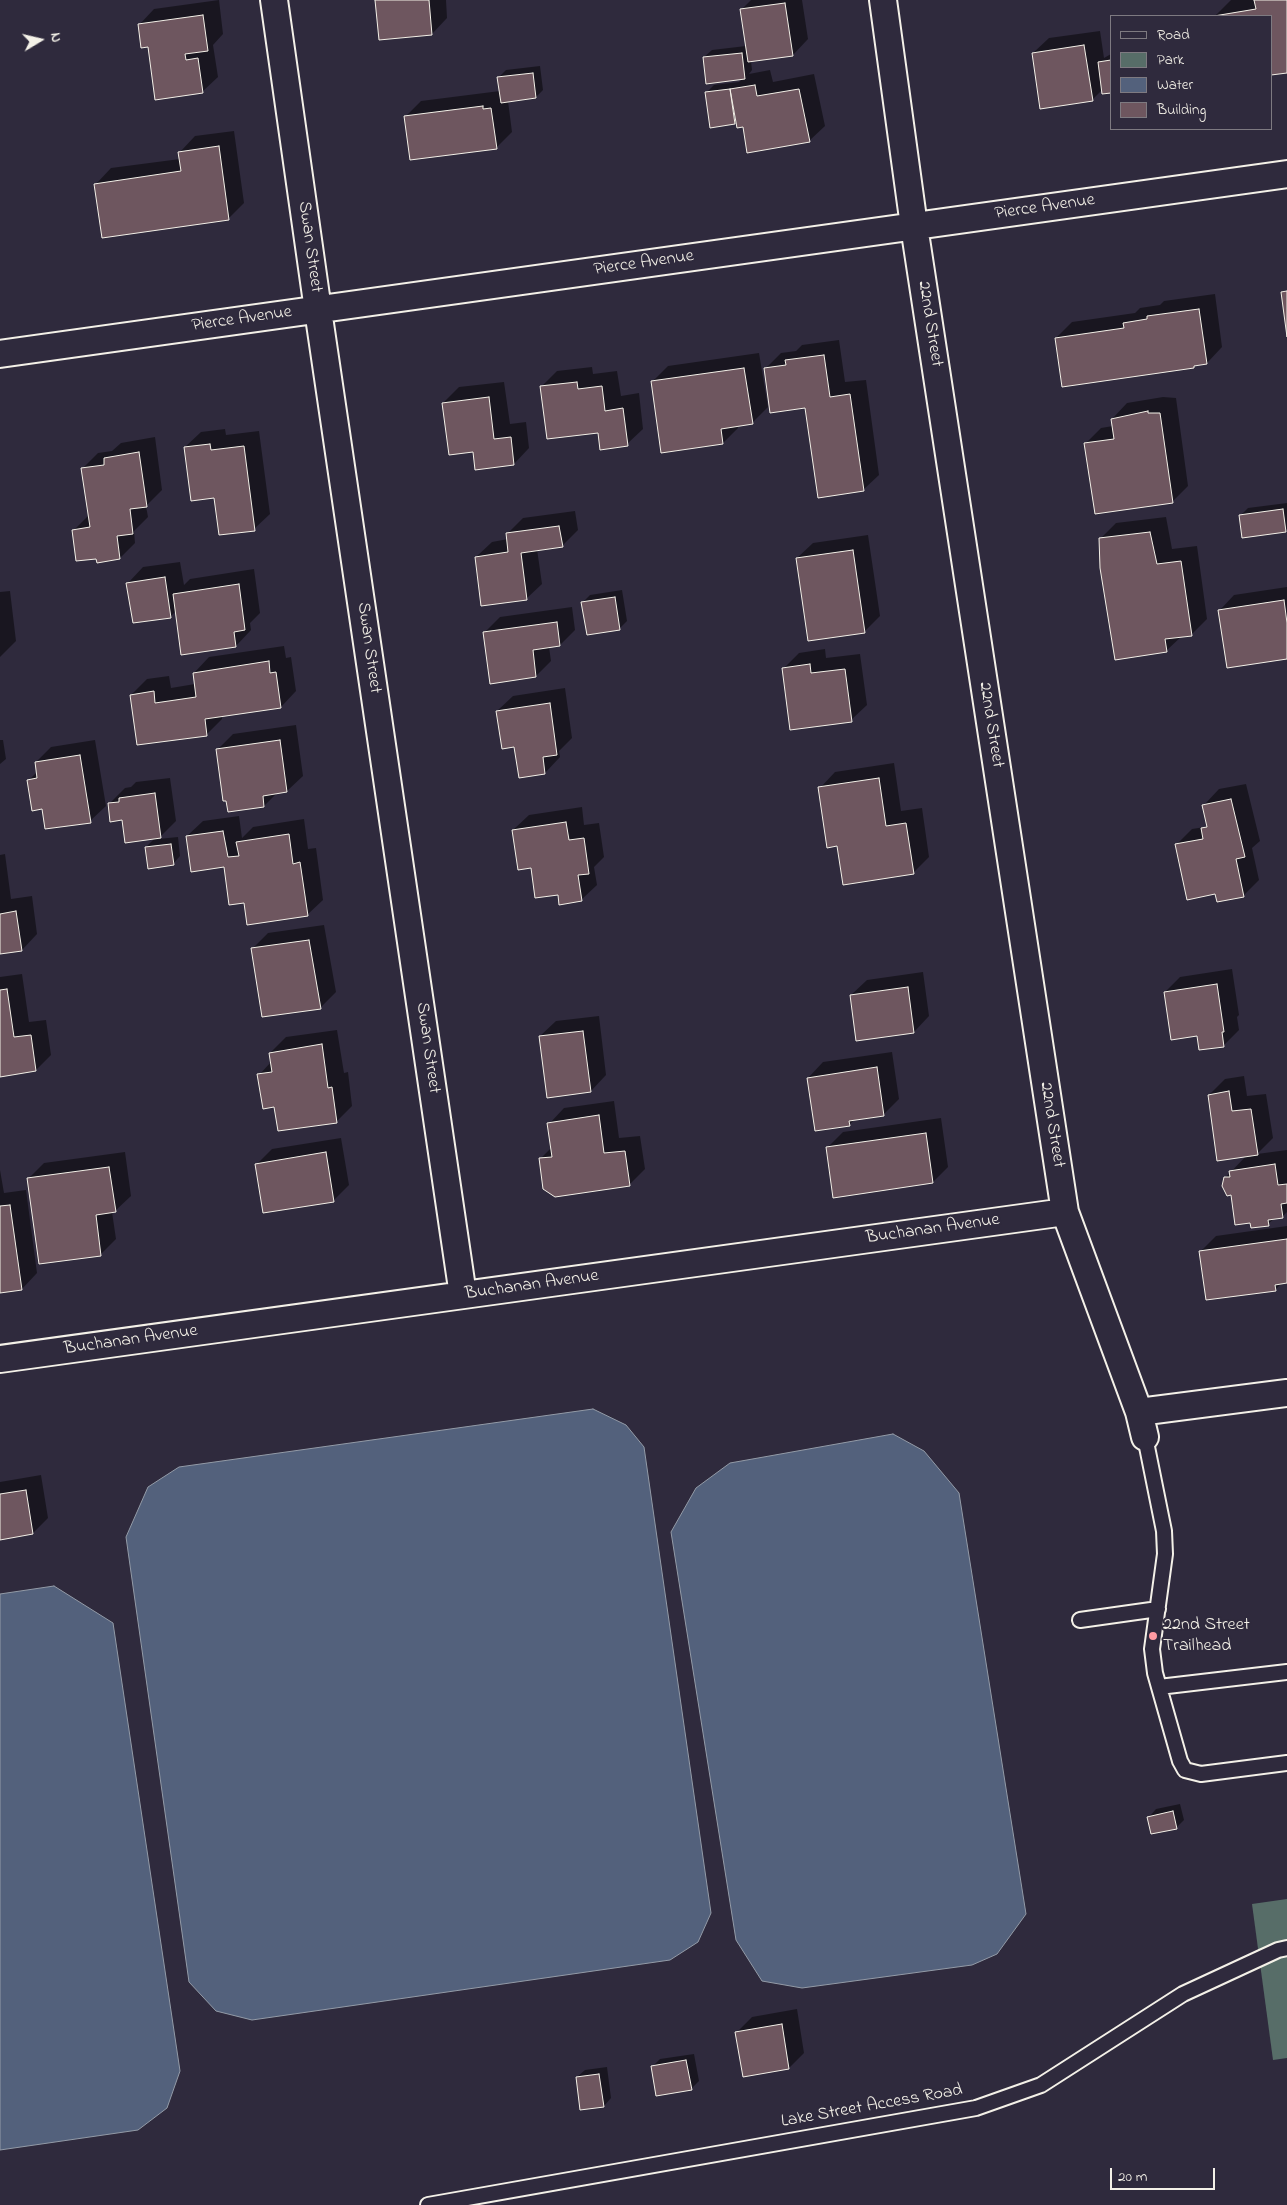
<!DOCTYPE html>
<style>
body{margin:0}
#map{position:relative;width:1287px;height:2205px;overflow:hidden;background:#2f2a3d;font-family:"Indie Flower",sans-serif}
canvas{display:block}
.legend{position:absolute;left:1110px;top:15px;width:162px;height:115px;box-sizing:border-box;background:#2f2a3d;border:1px solid #7e7a81;margin:0;padding:6px 9px;list-style:none;font-size:15px;color:#f4f1e8}
.legend li{display:flex;align-items:center;gap:10px;height:25px}
.legend b{width:25px;border:1px solid #7e7a81}
.north{position:absolute;left:15px;top:15px;width:50px;height:50px;-webkit-text-stroke:4px #2f2a3d;paint-order:stroke;rotate:81deg;font-size:14px;font-weight:700;line-height:20px;text-align:center;color:#f4f1e8}
.north::after{content:'';display:block;margin:auto;width:18px;height:22px;background:#f4f1e8;clip-path:polygon(50% 0,100% 100%,50% 72%,0 100%)}
.scale{position:absolute;left:1110px;top:2168px;width:105px;height:22px;box-sizing:border-box;border:2px solid #f4f1e8;border-top:0;padding-left:6px;font-size:15px;line-height:18px;white-space:nowrap;color:#f4f1e8;-webkit-text-stroke:4px #2f2a3d;paint-order:stroke}
</style>
<div id="map">
<canvas width="1287" height="2205"></canvas>
<ul class="legend">
<li><b style="height:6px;background:#2f2a3d"></b>Road</li>
<li><b style="height:14px;background:#576d68"></b>Park</li>
<li><b style="height:14px;background:#53617c"></b>Water</li>
<li><b style="height:14px;background:#6e565f"></b>Building</li>
</ul>
<div class="north">N</div>
<div class="scale">20 m</div>
</div>
<script>
const ctx = document.querySelector('canvas').getContext('2d');
ctx.lineJoin = 'round';
function fill(path, color) { ctx.fillStyle = color; ctx.fill(path, 'evenodd'); }
const toPath = rows => new Path2D(rows.map(r => 'M' + r).join(''));
function trace(path, color, width, dash) { ctx.strokeStyle = color; ctx.lineWidth = width; ctx.lineCap = dash ? 'butt' : 'round'; ctx.setLineDash(dash || []); ctx.stroke(path); }
function write(font, color, halo, rows, align = 'center') {
  ctx.font = font + ' "Indie Flower",sans-serif'; ctx.lineWidth = 4; ctx.setLineDash([]); ctx.textBaseline = 'middle'; ctx.strokeStyle = halo; ctx.fillStyle = color; for (const [text, x, y, turn = 0] of rows) {
    ctx.save(); ctx.translate(x, y); ctx.rotate((+turn || 0) * Math.PI / 180); ctx.textAlign = isNaN(turn) ? turn : align; if (halo) ctx.strokeText(text, 0, 0); ctx.fillText(text, 0, 0); ctx.restore();
  }
}
const green = toPath([
 [1287,1899,1287,2058,1273,2060,1252,1904]
]);
const water = toPath([
 [593,1409,626,1425,644,1447,711,1913,698,1942,670,1960,252,2020,216,2011,189,1982,126,1537,148,1487,179,1467,593,1409],
 [893,1434,924,1451,959,1493,1026,1914,997,1954,972,1965,802,1988,762,1981,736,1940,671,1532,696,1488,730,1463,893,1434],
 [54,1586,113,1623,180,2071,167,2108,138,2130,0,2150,0,1594,54,1586]
]);
const shadow = toPath([
 [219,0,223,34,213,45,218,77,202,92,149,46,139,25,154,9],
 [377,0,446,0,447,18,432,34],
 [751,0,802,0,808,39,793,55,751,61,752,70,749,74,770,70,773,82,814,74,825,126,809,141,744,126,737,121,734,123,706,93,714,85,739,82,743,78,704,57,712,50,746,46,741,10],
 [1231,0,1287,0,1287,72,1271,74,1271,16,1215,16],
 [1100,31,1104,58,1111,54,1111,92,1103,89,1092,100,1033,53,1049,38],
 [540,66,543,90,536,97,508,101,512,132,496,148,406,116,421,101,500,91,498,78,506,70],
 [234,131,244,203,228,219,96,184,111,168,180,159,180,152,195,136],
 [1215,294,1222,347,1207,363,1056,338,1072,322,1135,313,1140,308,1160,305,1164,301],
 [839,340,845,382,866,380,879,475,863,490,806,406,766,368,781,353,796,351,802,345],
 [759,353,768,407,752,423,738,425,738,428,723,443,652,382,668,366],
 [592,367,593,374,617,371,621,396,639,393,643,429,627,444,599,432,541,387,557,371],
 [504,382,510,424,526,422,529,448,514,464,474,450,443,403,459,387],
 [1163,397,1176,398,1188,486,1173,501,1086,443,1101,428,1113,426,1112,419,1127,403],
 [225,429,226,435,259,431,270,514,254,529,215,497,185,447,201,432],
 [155,437,162,490,146,506,148,517,134,531,135,543,120,558,97,557,73,531,89,515,82,469,98,453,112,451,121,443],
 [1287,503,1287,529,1285,531,1240,516,1248,508],
 [575,511,578,530,562,546,537,549,542,584,526,599,476,557,492,542,508,539,507,534,523,518],
 [1166,517,1172,549,1197,546,1207,619,1191,635,1182,636,1167,650,1116,658,1101,538,1116,523],
 [868,535,880,616,864,632,797,558,813,543],
 [180,562,184,585,190,579,254,569,260,613,250,623,251,630,236,646,177,610,170,617,128,583,143,567],
 [1287,587,1287,658,1219,611,1234,595],
 [622,590,627,621,619,629,583,602,590,595],
 [10,591,16,641,0,657,0,592],
 [572,607,575,630,560,645,549,647,551,661,536,676,484,633,500,617],
 [284,646,286,658,291,657,296,691,281,707,222,715,222,719,207,734,131,695,147,679,169,676,171,688,195,684,194,673,209,657],
 [825,649,826,658,860,654,867,705,851,720,784,668,799,653],
 [565,688,572,738,559,751,560,757,545,773,515,746,497,711,513,696],
 [296,725,303,776,287,791,277,793,264,806,229,811,218,749,233,734],
 [0,740,3,740,6,759,0,764],
 [95,740,106,806,90,821,43,808,29,780,37,772,36,762,51,747],
 [894,763,901,811,922,808,929,857,913,873,838,844,820,788,835,772],
 [170,778,176,821,158,839,178,837,180,856,173,864,146,847,156,837,109,804,125,788,131,787,136,782],
 [1246,784,1260,841,1252,848,1259,880,1243,896,1216,892,1176,845,1192,829,1205,827,1208,824,1204,805,1219,789],
 [582,807,584,825,599,823,604,857,594,867,597,885,581,900,559,893,532,867,513,830,529,815],
 [239,816,242,838,253,827,304,819,308,849,316,848,323,900,307,915,245,902,225,866,187,836,203,821],
 [5,854,11,899,32,896,37,934,22,950,0,953,0,855],
 [324,925,336,992,321,1007,253,948,268,933],
 [1232,969,1239,1015,1237,1017,1239,1030,1224,1045,1198,1034,1165,992,1180,977],
 [923,972,929,1016,914,1032,851,995,867,980],
 [22,974,29,1022,46,1020,51,1055,36,1070,0,1075,0,977],
 [599,1016,606,1075,591,1091,540,1036,556,1021],
 [337,1030,344,1073,348,1072,352,1106,337,1121,279,1130,275,1105,259,1075,271,1062,270,1053,286,1037],
 [892,1052,899,1099,883,1115,855,1119,849,1125,808,1078,823,1062],
 [1244,1076,1247,1096,1266,1094,1273,1138,1257,1154,1287,1150,1287,1212,1282,1217,1275,1218,1268,1224,1252,1222,1232,1194,1225,1178,1247,1155,1209,1095,1225,1079],
 [614,1101,619,1138,640,1136,645,1169,629,1185,540,1159,552,1147,549,1124,564,1108],
 [941,1118,948,1167,933,1182,827,1148,843,1132],
 [341,1138,349,1185,333,1201,256,1165,272,1149],
 [125,1152,131,1196,115,1211,112,1212,116,1239,100,1255,28,1179,44,1163],
 [0,1170,4,1193,26,1190,37,1273,22,1289,0,1292],
 [1287,1226,1287,1282,1282,1283,1275,1290,1200,1252,1216,1236],
 [41,1475,48,1518,33,1533,0,1538,0,1482],
 [1180,1804,1184,1820,1176,1828,1149,1817,1156,1809],
 [797,2009,804,2053,789,2068,737,2032,752,2017],
 [694,2054,699,2081,691,2089,652,2067,660,2059],
 [607,2067,611,2098,604,2106,577,2077,585,2070]
]);
const building = toPath([
 [375,0,429,0,432,35,379,40,375,0],
 [1254,0,1287,0,1287,73,1271,75,1271,16,1214,16,1256,9,1254,0],
 [785,3,793,56,748,62,740,9,785,3],
 [203,15,208,51,185,54,186,60,198,58,203,93,155,100,148,47,141,48,138,24,203,15],
 [1084,45,1093,101,1040,109,1032,53,1084,45],
 [742,53,745,79,706,84,703,57,742,53],
 [1111,60,1111,93,1102,94,1098,62,1111,60],
 [533,73,536,98,501,103,497,77,533,73],
 [755,85,757,96,799,89,810,142,747,153,743,127,737,128,730,89,755,85],
 [730,89,735,124,710,128,705,92,730,89],
 [483,106,483,109,491,108,497,149,410,160,404,116,483,106],
 [219,146,229,220,102,238,94,184,181,171,178,152,219,146],
 [1287,291,1287,337,1281,292,1287,291],
 [1199,309,1207,364,1194,366,1194,368,1062,387,1055,338,1124,328,1123,323,1147,319,1147,316,1199,309],
 [824,355,830,397,850,394,864,491,818,498,805,408,770,413,764,368,786,365,785,360,824,355],
 [744,368,753,424,721,429,723,444,661,453,651,381,744,368],
 [577,382,578,389,602,386,605,411,623,408,628,446,600,450,598,433,547,439,540,386,577,382],
 [489,397,494,439,511,437,514,465,475,470,473,452,449,455,442,403,489,397],
 [1148,411,1148,413,1160,413,1173,503,1095,514,1084,443,1114,439,1111,419,1148,411],
 [210,444,211,450,244,446,255,531,219,535,214,498,191,501,184,447,210,444],
 [139,452,147,507,130,509,133,534,117,536,120,559,97,563,96,559,76,561,72,530,90,527,81,468,104,465,104,458,139,452],
 [1283,509,1286,532,1242,538,1239,515,1283,509],
 [559,526,563,547,521,553,527,600,481,606,475,557,508,552,506,533,559,526],
 [1150,532,1157,564,1181,561,1192,636,1165,639,1167,652,1115,660,1100,568,1099,538,1150,532],
 [853,550,865,633,808,641,796,558,853,550],
 [165,577,171,618,133,623,126,583,165,577],
 [239,584,245,630,234,632,236,647,181,655,173,594,239,584],
 [615,597,620,630,587,635,581,602,615,597],
 [1284,600,1287,623,1287,659,1227,668,1218,610,1284,600],
 [557,622,560,646,533,650,536,677,490,684,483,632,557,622],
 [269,661,270,673,276,672,281,708,205,719,207,736,137,745,130,695,154,691,155,703,196,697,193,673,269,661],
 [810,664,811,673,845,669,852,722,790,730,782,668,810,664],
 [550,703,557,755,543,757,545,774,519,778,514,747,502,749,496,711,550,703],
 [280,740,287,792,263,796,264,807,228,812,226,801,223,801,216,749,280,740],
 [80,755,91,823,45,829,42,809,32,811,27,780,37,778,35,762,80,755],
 [879,778,886,826,906,823,914,874,843,885,837,846,827,848,818,787,879,778],
 [155,793,161,838,125,843,122,820,110,822,108,803,119,802,119,798,155,793],
 [1231,799,1245,857,1236,859,1244,897,1217,902,1215,894,1187,900,1175,844,1203,839,1201,828,1207,827,1202,805,1231,799],
 [566,822,569,840,584,838,589,874,578,875,582,901,559,905,558,895,535,898,531,868,518,870,512,830,566,822],
 [223,831,228,857,239,856,236,842,289,834,293,864,300,862,308,916,247,925,244,903,229,905,224,867,191,872,186,836,223,831],
 [171,844,174,865,148,869,145,847,171,844],
 [16,911,22,951,0,954,0,914,16,911],
 [309,940,321,1009,262,1017,251,948,309,940],
 [1217,984,1224,1032,1222,1032,1224,1047,1199,1050,1197,1036,1171,1040,1164,992,1217,984],
 [908,987,914,1033,856,1041,850,995,908,987],
 [7,989,14,1037,31,1035,36,1071,0,1077,0,990,7,989],
 [583,1031,591,1092,547,1098,539,1036,583,1031],
 [322,1044,328,1088,332,1087,337,1123,278,1131,274,1107,263,1109,257,1074,272,1072,269,1053,322,1044],
 [877,1067,884,1116,849,1121,850,1126,815,1131,807,1078,877,1067],
 [1229,1091,1232,1111,1251,1109,1258,1155,1217,1161,1208,1095,1229,1091],
 [599,1115,604,1153,625,1151,630,1186,555,1197,543,1189,539,1158,552,1157,547,1123,599,1115],
 [926,1133,933,1183,833,1198,826,1147,926,1133],
 [326,1152,334,1202,263,1213,255,1164,326,1152],
 [1275,1164,1278,1185,1287,1184,1287,1203,1281,1204,1283,1218,1268,1220,1269,1226,1251,1228,1250,1223,1235,1225,1231,1195,1227,1196,1222,1186,1224,1177,1230,1177,1229,1171,1275,1164],
 [109,1167,116,1212,96,1215,101,1256,39,1264,27,1178,109,1167],
 [10,1205,22,1290,0,1293,0,1206,10,1205],
 [1287,1239,1287,1283,1275,1285,1276,1291,1206,1300,1199,1251,1287,1239],
 [26,1490,33,1534,0,1540,0,1494,26,1490],
 [1173,1811,1177,1829,1151,1834,1147,1817,1173,1811],
 [782,2024,789,2069,743,2077,735,2032,782,2024],
 [686,2060,692,2090,656,2096,651,2066,686,2060],
 [599,2074,604,2107,580,2110,576,2077,599,2074]
]);
const lane = toPath([
 [1145,1437,1164,1531,1165,1554,1152,1649,1155,1673,1180,1761,1185,1770,1201,1774,1287,1763],
 [1080,1620,1158,1609],
 [1159,1687,1287,1672],
 [428,2205,976,2108,1041,2085,1183,1994,1278,1950,1287,1948]
]);
const street = toPath([
 [274,0,318,310,463,1295],
 [883,0,914,226,1065,1212,1139,1412,1145,1437],
 [0,354,1287,174],
 [0,1359,1065,1212],
 [1139,1412,1287,1393]
]);
const markers = [
 [1153,1636,5,"#ff9aa2"]
];
const streetNames = [
 ["Pierce Avenue",1045,208,-8],
 ["Swan Street",309,247,82],
 ["Pierce Avenue",644,264,-8],
 ["Pierce Avenue",242,320,-8],
 ["22nd Street",929,324,81],
 ["Swan Street",368,648,82],
 ["22nd Street",990,725,81],
 ["Swan Street",427,1048,82],
 ["22nd Street",1051,1125,81],
 ["Buchanan Avenue",933,1230,-8],
 ["Buchanan Avenue",532,1286,-8],
 ["Buchanan Avenue",131,1341,-8],
 ["Lake Street Access Road",872,2107,-10]
];
const poiNames = [
 ["22nd Street",1163,1626],
 ["Trailhead",1163,1647]
];
fill(green, '#576d68');
fill(water, '#53617c');
trace(water, '#939ba7', 1);
fill(shadow, '#0007');
fill(building, '#6e565f');
trace(building, '#f4f1e8', 1);
trace(lane, '#f4f1e8', 18);
trace(street, '#f4f1e8', 30);
trace(lane, '#2f2a3d', 14);
trace(street, '#2f2a3d', 26);
for (const [x, y, r, color] of markers) { const dot = new Path2D(); dot.arc(x, y, r, 0, 2 * Math.PI); ctx.fillStyle = color; ctx.fill(dot); trace(dot, '#2f2a3d', 2); }
write('18px', '#f4f1e8', '#2f2a3d', streetNames);
write('18px', '#f4f1e8', '#2f2a3d', poiNames, 'left');
</script>
